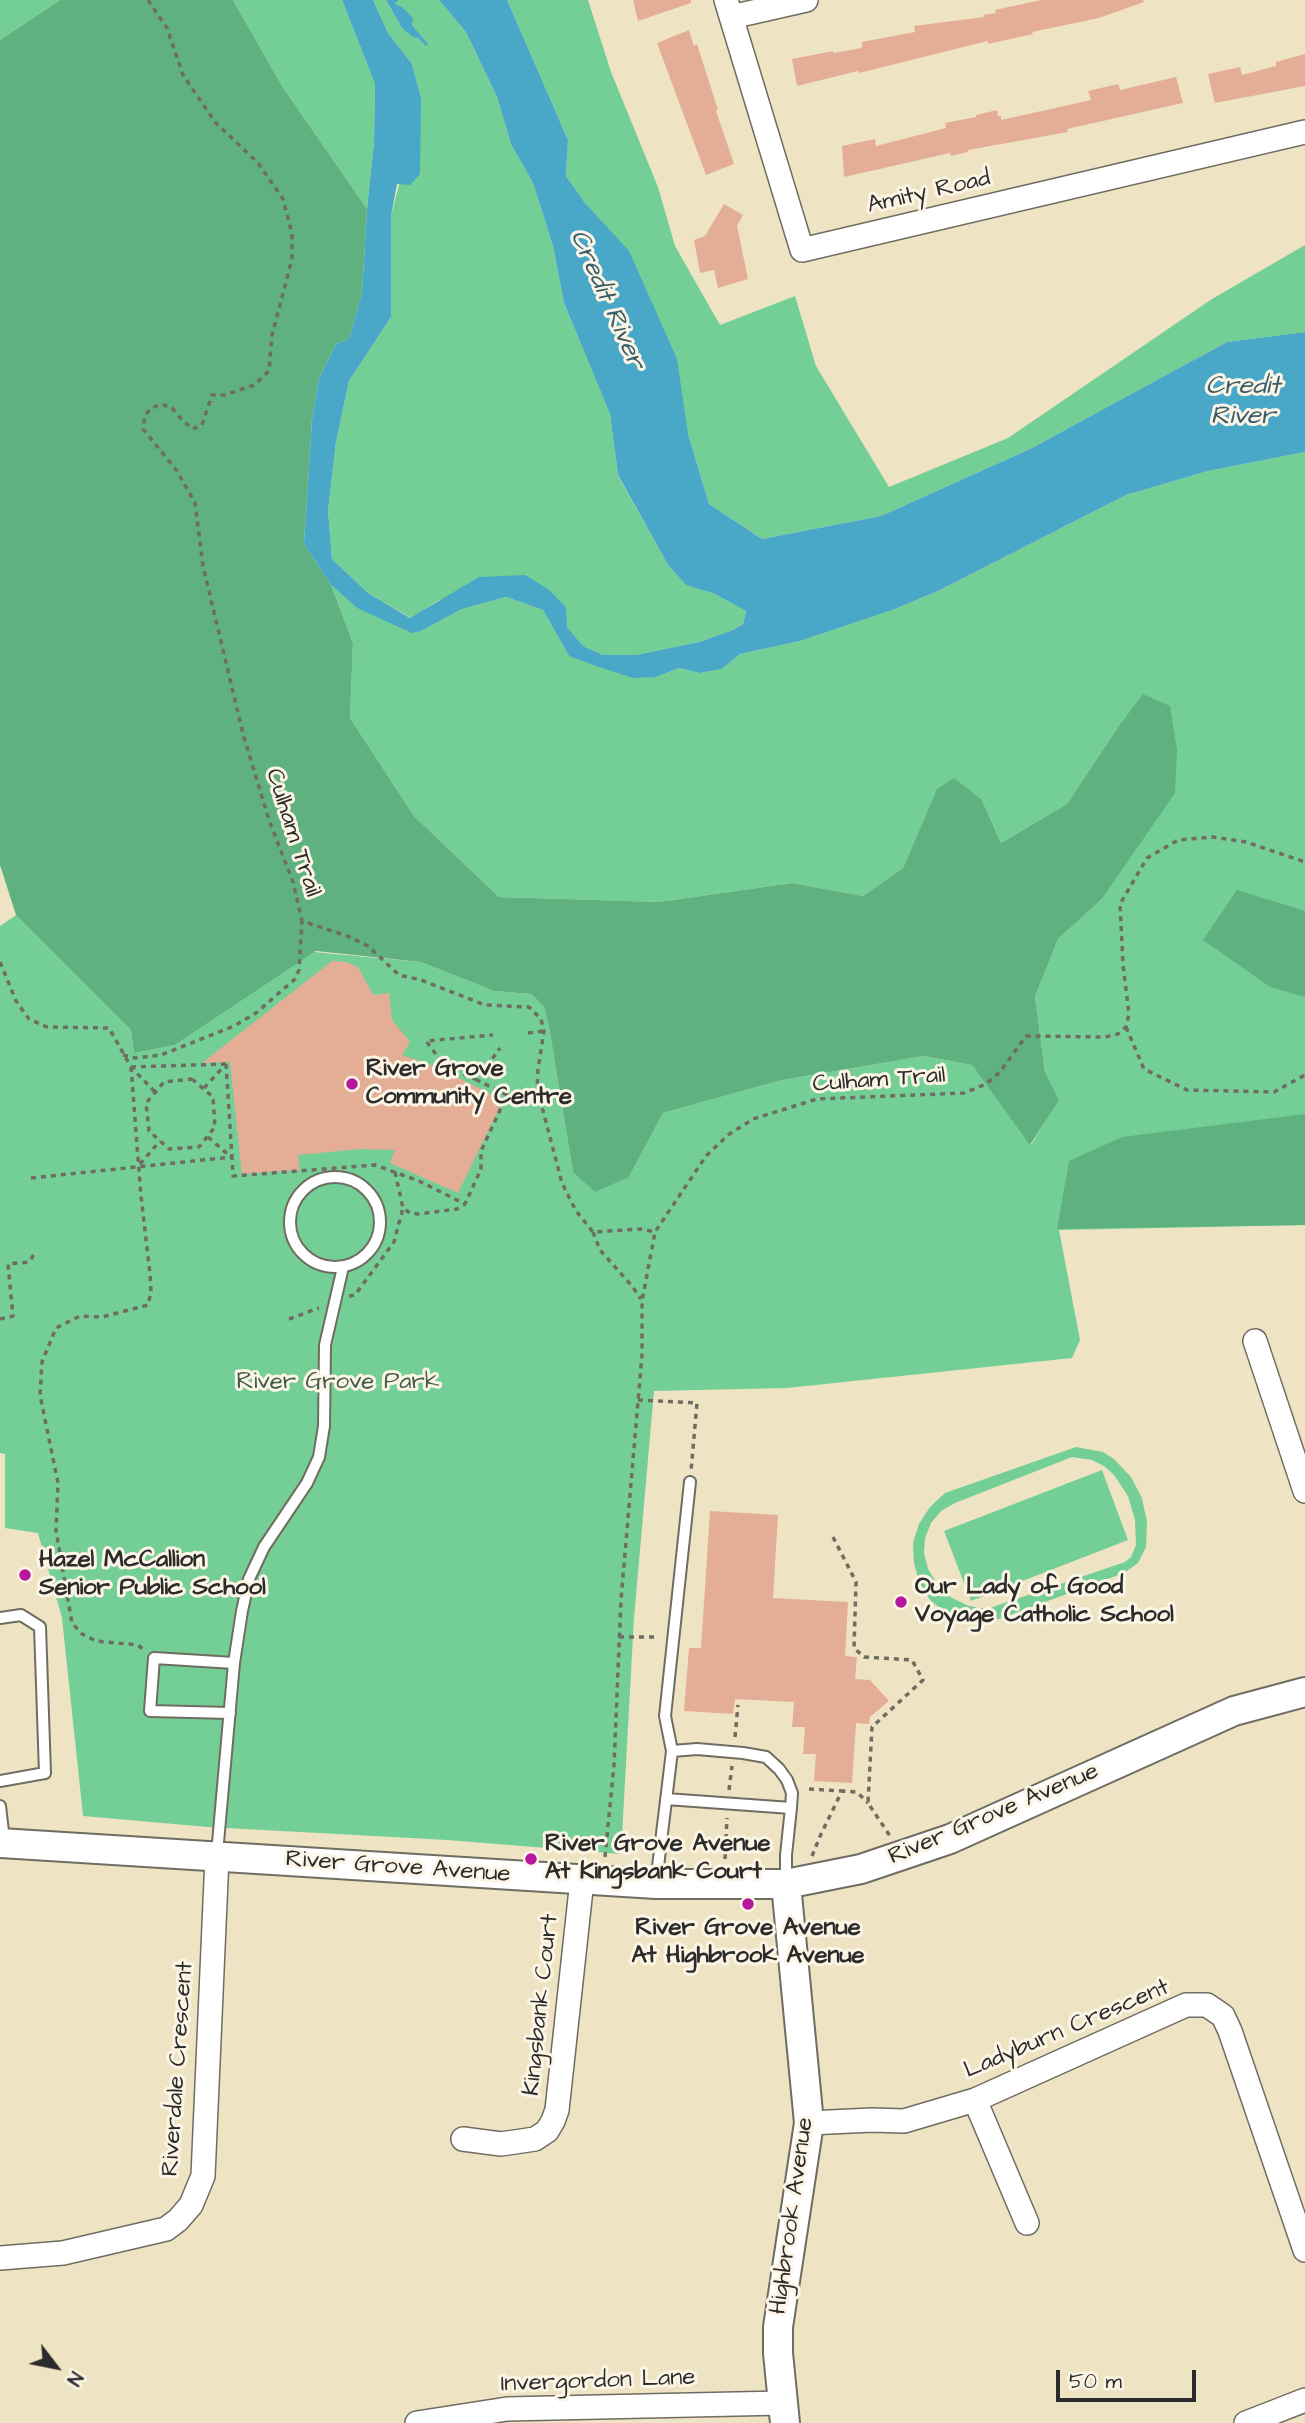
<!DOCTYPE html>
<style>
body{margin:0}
#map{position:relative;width:1305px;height:2423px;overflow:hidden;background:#eee4c4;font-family:"Architects Daughter",sans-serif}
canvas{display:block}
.north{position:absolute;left:21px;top:2332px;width:70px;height:70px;-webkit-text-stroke:5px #fcf5e5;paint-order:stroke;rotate:122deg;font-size:19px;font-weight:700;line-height:28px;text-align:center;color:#2b2b2b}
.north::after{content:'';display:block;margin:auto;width:24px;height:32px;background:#2b2b2b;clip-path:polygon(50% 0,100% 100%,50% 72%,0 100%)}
.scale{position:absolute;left:1056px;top:2370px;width:140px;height:32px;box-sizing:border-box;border:4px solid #2b2b2b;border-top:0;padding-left:9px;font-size:21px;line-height:24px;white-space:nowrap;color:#2b2b2b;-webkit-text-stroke:5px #fcf5e5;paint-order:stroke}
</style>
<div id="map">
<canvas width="1305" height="2423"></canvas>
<div class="north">N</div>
<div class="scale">50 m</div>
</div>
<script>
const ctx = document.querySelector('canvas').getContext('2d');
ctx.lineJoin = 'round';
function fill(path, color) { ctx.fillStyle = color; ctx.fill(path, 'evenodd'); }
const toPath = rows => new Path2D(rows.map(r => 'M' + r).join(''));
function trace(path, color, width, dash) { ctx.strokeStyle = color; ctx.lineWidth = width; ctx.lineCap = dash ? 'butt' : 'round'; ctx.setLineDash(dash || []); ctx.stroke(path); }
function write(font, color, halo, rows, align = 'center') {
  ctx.font = font + ' "Architects Daughter",sans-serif'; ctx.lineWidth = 6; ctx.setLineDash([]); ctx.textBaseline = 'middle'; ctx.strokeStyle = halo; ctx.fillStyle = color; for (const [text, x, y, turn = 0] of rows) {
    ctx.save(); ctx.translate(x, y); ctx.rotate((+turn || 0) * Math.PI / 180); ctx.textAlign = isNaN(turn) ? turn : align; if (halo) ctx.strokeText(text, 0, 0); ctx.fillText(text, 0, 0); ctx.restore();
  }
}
const green = toPath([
 [0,0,60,0,0,40],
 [233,0,342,0,375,84,374,142,367,209,282,86],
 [373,0,386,0,402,28,427,44,395,4,399,0,439,0,466,32,497,97,511,144,533,183,553,246,564,303,610,414,618,476,668,565,686,585,715,594,746,611,743,624,733,630,699,642,636,655,603,655,583,646,567,627,548,589,439,600,411,618,368,593,332,559,328,510,336,442,349,381,391,317,391,216,421,98,412,64,388,33],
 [507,0,588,0,611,72,658,187,675,246,720,325,795,296,816,366,889,487,1008,438,1212,299,1305,245,1305,332,1227,342,1030,449,881,516,762,539,709,504,688,434,585,203,566,176,568,140],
 [1305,452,1305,1225,1059,1230,1080,1340,1072,1358,787,1388,654,1391,634,1618,621,1854,447,1840,208,1827,83,1816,62,1618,38,1533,5,1528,5,1454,0,1453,0,926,16,915,131,1030,134,1053,175,1045,314,952,421,962,494,991,531,994,544,1005,549,1027,573,1172,629,1177,663,1113,782,1080,924,1056,972,1065,1031,1145,1058,1100,1045,1072,1035,997,1058,939,1101,900,1143,695,1118,727,1067,804,1001,843,982,800,937,790,903,868,863,896,792,883,659,902,499,897,414,816,350,718,353,643,331,585,357,608,421,631,462,609,506,597,543,610,569,656,656,677,679,668,699,673,722,669,740,654,800,641,895,609,940,590,1126,495,1208,471],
 [1076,1447,1103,1452,1114,1459,1131,1477,1142,1498,1147,1522,1146,1547,1138,1563,1124,1573,988,1623,966,1622,947,1614,930,1600,919,1582,914,1563,913,1543,919,1524,930,1507,945,1493],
 [1072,1457,1092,1460,1104,1466,1114,1475,1128,1496,1135,1520,1136,1545,1131,1557,1125,1562,987,1609,969,1606,952,1598,938,1585,928,1569,924,1553,925,1538,931,1523,941,1511,955,1503],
 [1102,1470,1128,1540,971,1601,944,1531]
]);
const forest = toPath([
 [60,0,233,0,282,86,367,209,362,293,349,339,336,344,319,378,312,419,304,544,331,585,353,643,350,718,414,816,499,897,659,902,792,883,863,896,903,868,937,789,954,778,982,800,1001,843,1067,804,1118,727,1143,694,1170,706,1177,750,1175,793,1101,900,1058,939,1035,997,1045,1072,1059,1100,1030,1145,972,1065,924,1056,782,1080,663,1113,629,1177,595,1192,573,1172,549,1027,544,1006,531,994,494,991,421,962,316,951,175,1045,134,1053,131,1030,16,915,0,865,0,40],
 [1237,890,1305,911,1305,997,1270,987,1203,940],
 [1305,1114,1305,1225,1057,1229,1069,1161,1122,1137]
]);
const water = toPath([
 [342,0,373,0,388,33,412,64,421,98,420,174,410,185,397,184,391,216,391,317,349,381,336,442,328,510,332,559,368,593,410,618,479,577,525,575,548,589,566,607,567,627,583,646,603,655,636,655,699,642,733,630,743,624,746,611,715,594,686,585,668,565,618,475,610,414,564,303,553,246,533,183,511,144,497,97,466,32,439,0,507,0,568,140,566,176,585,203,629,251,677,359,688,434,709,504,762,539,881,516,1030,449,1227,342,1305,332,1305,452,1208,471,1126,495,940,590,895,609,800,641,740,654,722,669,699,673,679,668,656,677,633,678,596,666,569,656,543,610,506,597,462,609,421,631,412,633,357,608,331,585,304,544,312,419,319,378,336,344,349,339,362,293,367,209,374,142,375,84],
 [386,0,399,0,395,4,402,7,413,18,412,25,428,44,426,46,418,38,413,37,402,28]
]);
const building = toPath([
 [633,0,691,0,691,3,638,21],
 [1041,0,1143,0,1144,2,1099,18,1032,32,1033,34,988,44,988,41,859,73,858,71,797,86,792,59,833,51,833,53,862,48,862,42,915,32,914,26,984,17,983,15,996,13,995,10],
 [689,30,694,46,697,44,718,110,716,111,734,164,706,175,657,43],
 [1305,54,1305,86,1215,103,1208,74,1240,67,1242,75,1276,66,1276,62],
 [1176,77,1183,103,1067,129,1068,132,968,150,968,152,951,156,950,153,844,177,842,146,875,139,876,146,946,128,945,123,976,117,976,115,997,110,998,116,1001,116,1001,120,1091,100,1088,91,1118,84,1120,90],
 [724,204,743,215,737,226,748,279,718,288,714,270,700,273,694,240,705,236],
 [332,961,347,962,358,967,373,995,389,993,392,1020,410,1042,402,1055,439,1068,503,1100,458,1193,390,1163,395,1150,361,1149,298,1155,300,1170,242,1174,230,1062,202,1063],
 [710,1511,778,1515,773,1598,848,1602,845,1656,857,1657,855,1679,870,1680,889,1701,870,1717,869,1724,856,1723,852,1783,814,1781,816,1754,803,1754,805,1727,792,1727,794,1702,735,1699,733,1714,684,1711,689,1648,701,1648]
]);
const path = toPath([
 [148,0,167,28,183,75,215,122,258,163,283,199,292,234,292,259,272,335,269,371,254,385,225,395,212,395,202,425,193,429,184,422,172,408,161,404,150,409,145,416,143,429,177,471,195,503,203,566,243,734,269,820,293,882,302,921,347,936,368,946,399,975,421,980,485,1005,529,1007,541,1019,544,1031,538,1069,537,1088,562,1183,576,1211,593,1232,641,1229,655,1232,706,1156,728,1135,753,1119,817,1099,964,1093,986,1084,1000,1072,1026,1036,1105,1037,1118,1034,1126,1027,1129,1014,1123,965,1120,904,1147,858,1178,840,1213,837,1246,842,1305,862],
 [0,962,16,1001,29,1019,47,1027,109,1028,131,1067,155,1092],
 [1126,1027,1144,1069,1187,1090,1274,1092,1305,1075],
 [528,1033,544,1031],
 [123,1055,135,1058,161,1055,234,1026,256,1013,295,979,299,970,302,921],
 [226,1064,232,1157],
 [131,1067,141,1196,150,1274,151,1292,148,1305,102,1317,80,1316,56,1328,42,1362,40,1395,58,1483,56,1531,72,1623,82,1634,96,1641,138,1645,145,1651],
 [131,1067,226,1064],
 [192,1079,213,1097,215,1127,199,1147,169,1149,149,1131,146,1103,164,1082,192,1079],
 [477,1080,444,1065,426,1041,493,1035],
 [204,1088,226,1064],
 [208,1137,231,1157],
 [140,1164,160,1141],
 [395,1172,403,1208,410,1213,418,1214,457,1209,465,1204],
 [31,1178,232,1157,233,1176,375,1165,419,1181,465,1204,481,1169,481,1151,507,1095,477,1080,500,1048],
 [593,1232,600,1250,632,1286,641,1299],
 [349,1296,355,1295,394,1242,403,1208],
 [0,1319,13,1316,8,1264,29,1262,35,1253],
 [289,1319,319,1308],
 [638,1400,697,1403,691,1471],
 [833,1537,856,1582,854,1648,864,1657,912,1660,923,1680,872,1727,868,1803,890,1836],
 [619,1637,659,1637],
 [735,1737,738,1705],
 [809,1789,842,1791],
 [729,1790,732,1766],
 [812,1856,821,1834,842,1791,857,1792,868,1803],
 [605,1857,614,1765,621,1600,642,1355,642,1301,655,1232],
 [725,1859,727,1818]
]);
const service = toPath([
 '290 1222a45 45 0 1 1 90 0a45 45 0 1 1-90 0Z',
 [0,1618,21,1615,40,1627,45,1773,0,1781],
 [230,1713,150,1711,154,1658,234,1663],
 [672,1751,697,1749,743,1753,766,1757,779,1769,787,1780,792,1793,791,1808],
 [666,1799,791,1808,786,1855,786,1881],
 [0,1806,4,1840],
 [217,1854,234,1663,242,1611,249,1579,264,1547,307,1483,319,1457,324,1426,325,1345,343,1267],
 [656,1883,672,1751,665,1716,690,1482]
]);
const minor = toPath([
 [726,0,802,250,1305,132],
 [731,17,806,0],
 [1255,1341,1305,1491],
 [975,2100,1027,2223],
 [809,2123,872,2120,904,2121,975,2100,1186,2005,1207,2005,1223,2016,1230,2031,1305,2250],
 [463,2139,501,2144,535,2139,547,2131,553,2121,557,2110,582,1880],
 [0,2258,63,2253,166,2229,178,2220,191,2205,203,2176,217,1857],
 [417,2423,507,2409,782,2403],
 [1246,2423,1305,2400]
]);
const tertiary = toPath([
 [0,1843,656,1884,786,1884,861,1869,950,1839,1234,1711,1305,1692],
 [785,2423,778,2353,778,2327,809,2123,786,1884]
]);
const markers = [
 [352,1084,7,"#b5179e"],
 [25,1575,7,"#b5179e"],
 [901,1602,7,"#b5179e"],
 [531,1859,7,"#b5179e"],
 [748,1904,7,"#b5179e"]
];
const streetNames = [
 ["Amity Road",929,193,-13],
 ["Culham Trail",292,833,72],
 ["Culham Trail",879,1081,-4],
 ["River Grove Avenue",994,1815,-23],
 ["River Grove Avenue",398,1868,4],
 ["Kingsbank Court",542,2005,-84],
 ["Ladyburn Crescent",1067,2030,-23],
 ["Riverdale Crescent",179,2069,-86],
 ["Highbrook Avenue",793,2216,-82],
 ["Invergordon Lane",598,2382,-2]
];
const poiNames = [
 ["River Grove",366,1070],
 ["Community Centre",366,1098],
 ["Hazel McCallion",39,1561],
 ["Senior Public School",39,1589],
 ["Our Lady of Good",915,1588],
 ["Voyage Catholic School",915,1616],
 ["River Grove Avenue",545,1845],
 ["At Kingsbank Court",545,1873],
 ["River Grove Avenue",748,1929,"center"],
 ["At Highbrook Avenue",748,1957,"center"]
];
const parkNames = [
 ["River Grove Park",338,1383]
];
const waterNames = [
 ["Credit River",606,300,66],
 ["Credit",1243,388],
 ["River",1243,418]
];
fill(green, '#74cf96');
fill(forest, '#5fb27f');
fill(water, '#49a7c8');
fill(building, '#e4ae96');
trace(service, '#6f6c61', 14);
trace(minor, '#6f6c61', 26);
trace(tertiary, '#6f6c61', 32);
trace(path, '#6f6c61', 3.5, [5, 5]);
trace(service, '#fff', 10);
trace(minor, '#fff', 23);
trace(tertiary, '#fff', 28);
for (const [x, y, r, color] of markers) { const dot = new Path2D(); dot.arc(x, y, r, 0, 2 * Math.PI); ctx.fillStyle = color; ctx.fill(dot); trace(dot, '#fcf5e5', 2.5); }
write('24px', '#2b2b2b', '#fcf5e5', streetNames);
write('bold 24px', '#2b2b2b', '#fcf5e5', poiNames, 'left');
write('24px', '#415c4b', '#fcf5e5', parkNames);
write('italic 26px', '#375d6a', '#fcf5e5', waterNames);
</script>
